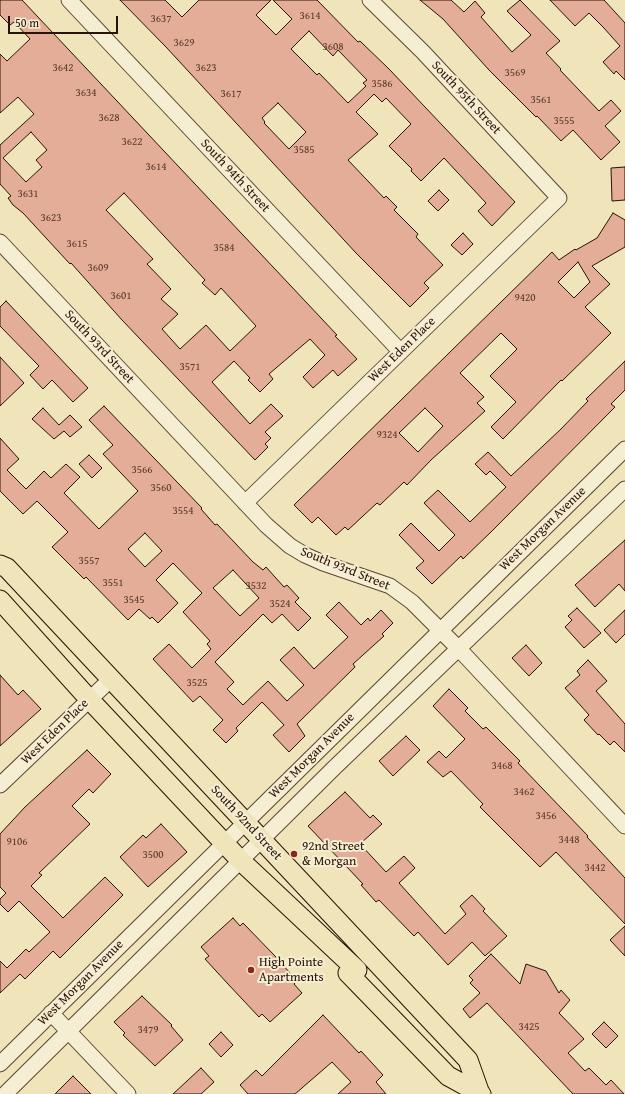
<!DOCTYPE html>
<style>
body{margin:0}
#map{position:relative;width:625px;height:1094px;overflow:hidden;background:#f0e5ba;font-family:"Gentium Book Plus",serif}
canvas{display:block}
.scale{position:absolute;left:8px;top:16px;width:110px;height:18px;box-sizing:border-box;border:2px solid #291206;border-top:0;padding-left:5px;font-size:12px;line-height:14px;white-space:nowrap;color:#291206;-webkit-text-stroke:3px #f5eed2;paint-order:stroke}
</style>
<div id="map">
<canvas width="625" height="1094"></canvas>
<div class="scale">50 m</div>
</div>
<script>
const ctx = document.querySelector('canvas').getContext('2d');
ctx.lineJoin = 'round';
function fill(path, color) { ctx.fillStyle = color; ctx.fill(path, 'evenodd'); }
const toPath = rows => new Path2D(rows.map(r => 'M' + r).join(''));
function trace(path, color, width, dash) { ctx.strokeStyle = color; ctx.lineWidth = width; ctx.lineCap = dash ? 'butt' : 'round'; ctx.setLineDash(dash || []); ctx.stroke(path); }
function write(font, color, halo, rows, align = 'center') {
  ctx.font = font + ' "Gentium Book Plus",serif'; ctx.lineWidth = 4; ctx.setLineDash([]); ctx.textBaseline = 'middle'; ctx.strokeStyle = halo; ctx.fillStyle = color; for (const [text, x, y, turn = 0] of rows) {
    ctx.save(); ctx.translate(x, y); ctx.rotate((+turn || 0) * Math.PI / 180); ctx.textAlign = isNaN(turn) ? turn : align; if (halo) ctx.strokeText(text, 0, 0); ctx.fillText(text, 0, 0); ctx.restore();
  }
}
const building = toPath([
 [0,0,22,0,337,335,335,336,357,359,338,376,333,370,313,388,303,377,325,355,310,339,269,374,273,379,260,392,248,380,250,378,234,361,212,382,250,424,271,404,283,416,265,432,271,438,265,444,268,447,255,460,122,320,71,263,70,264,23,213,13,205,8,198,11,196,0,184,0,145,34,114,18,97,0,113,0,54,7,61,30,39,14,22,10,25,0,15,0,0],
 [31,132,47,150,36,160,42,167,26,182,3,158,31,132],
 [124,193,205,280,202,283,215,295,221,288,256,326,230,351,206,325,180,349,162,329,178,314,161,299,171,289,147,264,153,259,106,210,124,193],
 [120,0,165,0,182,17,199,0,271,0,256,15,276,35,292,19,273,0,317,0,358,42,360,41,389,69,515,202,492,226,478,211,486,203,444,158,421,181,411,171,412,169,389,146,411,124,386,98,382,102,374,94,356,112,378,134,348,160,384,198,386,196,397,207,394,210,418,234,416,237,443,265,424,283,429,288,410,307,356,253,166,47,120,0],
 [309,31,333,56,338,50,367,80,363,83,366,86,348,103,319,73,317,75,291,49,309,31],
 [278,103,306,132,289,149,264,123,265,122,262,118,278,103],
 [420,0,451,0,464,12,475,1,485,13,481,17,512,52,531,35,507,11,520,0,560,41,546,53,561,69,560,70,599,111,611,100,621,111,605,126,620,142,601,160,573,130,561,141,537,116,536,117,489,70,443,19,420,0],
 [550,0,604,0,625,23,625,80,616,71,614,74,603,62,620,46,603,27,589,13,575,26,550,0],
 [625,167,625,200,612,201,611,168,625,167],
 [439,190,449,200,438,211,428,201,439,190],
 [613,213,625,220,625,247,592,266,610,284,585,307,611,333,562,381,561,380,503,439,491,427,516,402,490,376,517,349,501,333,460,373,484,397,477,403,485,411,431,460,407,485,404,482,380,505,377,503,348,530,345,527,336,535,318,517,312,523,294,505,552,252,559,260,575,249,576,250,597,238,613,213],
 [578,262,590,282,574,298,558,282,578,262],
 [425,408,443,426,418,452,399,433,425,408],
 [463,233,473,244,462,255,451,245,463,233],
 [6,301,88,388,73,402,52,380,43,389,30,375,39,366,0,326,0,307,6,301],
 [0,357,24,383,0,406,0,357],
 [625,361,625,390,611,404,615,407,492,531,463,559,461,556,432,584,416,568,424,561,399,535,411,523,439,551,455,535,424,503,438,490,470,522,506,487,490,471,486,475,475,464,488,452,511,476,561,429,588,401,586,399,625,361],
 [104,406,202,508,201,509,215,525,217,524,253,562,263,570,266,567,284,587,287,585,299,598,295,602,311,618,298,631,282,614,272,623,263,614,215,662,234,682,227,689,243,705,268,681,287,701,304,685,280,660,294,647,314,669,348,637,326,615,339,602,361,625,368,618,370,621,381,610,393,623,382,634,384,636,353,664,355,667,297,724,305,736,289,752,273,735,284,725,262,702,236,728,238,731,226,743,213,730,223,720,200,696,193,702,153,659,169,644,192,668,211,649,207,644,210,641,183,612,202,593,173,563,156,580,178,603,158,623,152,617,150,619,139,609,128,620,86,577,84,579,52,547,68,532,37,501,23,514,0,491,0,438,19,459,7,470,26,489,44,471,51,478,66,464,80,477,64,493,99,529,138,491,103,454,113,445,89,420,104,406],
 [145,533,162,551,145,567,128,549,145,533],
 [233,570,259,598,240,616,213,588,233,570],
 [43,408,59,425,70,415,82,427,70,437,64,431,54,439,32,419,43,408],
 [89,455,102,468,92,478,79,464,89,455],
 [625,540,625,591,619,584,595,607,575,585,625,540],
 [577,608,601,633,584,648,565,627,572,620,568,616,577,608],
 [625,610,625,634,616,643,604,630,625,610],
 [526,645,542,663,529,676,512,658,526,645],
 [588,660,607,681,596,691,625,724,625,752,614,741,610,745,599,734,598,735,584,720,589,715,565,688,580,675,577,671,588,660],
 [0,675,18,695,23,690,41,709,0,746,0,675],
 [449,689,468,708,465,711,483,729,486,727,520,761,518,763,588,836,587,837,625,878,625,924,556,852,540,867,480,807,483,804,451,771,443,777,427,762,439,751,446,758,465,739,433,706,449,689],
 [406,736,420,750,393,776,379,761,406,736],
 [87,750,111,774,93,793,89,789,72,806,90,824,39,873,42,875,31,886,63,918,105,877,123,895,60,958,53,951,25,979,20,974,0,993,0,961,7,968,26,949,29,952,50,932,19,901,8,912,0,904,0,899,6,893,0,887,0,834,25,807,87,750],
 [345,792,370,818,373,815,382,824,360,844,386,872,404,856,415,868,399,883,445,934,466,914,460,906,472,895,485,909,483,911,507,936,485,956,472,942,448,965,418,932,414,936,379,900,376,902,361,885,363,884,308,826,345,792],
 [161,824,187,852,148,887,120,857,143,835,146,838,161,824],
 [233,918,240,926,243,923,275,956,297,981,294,984,302,993,270,1022,262,1014,259,1017,228,984,205,959,209,956,201,947,233,918],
 [625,926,625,956,610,940,625,926],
 [491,954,520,984,526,964,546,971,559,993,561,990,570,1000,559,1013,584,1039,568,1053,585,1071,589,1068,606,1085,611,1080,624,1094,573,1094,487,1003,470,1018,463,1009,480,993,470,983,473,980,469,976,491,954],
 [142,996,172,1025,171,1026,183,1040,155,1066,123,1035,125,1033,114,1022,142,996],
 [323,1015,359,1053,361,1051,383,1075,376,1082,386,1094,338,1094,351,1082,332,1062,295,1094,248,1094,240,1085,256,1070,262,1076,323,1015],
 [604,1022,618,1036,606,1048,592,1034,604,1022],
 [221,1032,233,1045,221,1057,209,1044,221,1032],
 [201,1068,214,1082,201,1094,173,1094,201,1068],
 [73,1076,91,1094,55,1094,73,1076]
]);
const minor = toPath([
 [69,0,400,351],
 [0,242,266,525,290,546,305,555,323,563,390,586,412,602,458,648,625,826],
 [245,503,559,198,423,52,370,0],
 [0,785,111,679],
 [51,1013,128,1094],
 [0,1064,625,449],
 [5,1094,335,767,625,489]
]);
const major = toPath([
 [0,565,7,568,468,1060,479,1091],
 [0,600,89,699,241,861,357,970,348,973,448,1076,481,1094]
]);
const markers = [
 [294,854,4,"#8f2418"],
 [251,970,4,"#8f2418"]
];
const numberNames = [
 ["3614",310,16],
 ["3637",161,19],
 ["3629",184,43],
 ["3608",333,47],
 ["3642",63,68],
 ["3623",206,68],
 ["3569",515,73],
 ["3586",382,84],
 ["3634",86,93],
 ["3617",231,94],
 ["3561",541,100],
 ["3628",109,118],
 ["3555",564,121],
 ["3622",132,142],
 ["3585",304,150],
 ["3614",156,167],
 ["3631",28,194],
 ["3623",51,218],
 ["3615",77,244],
 ["3584",224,248],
 ["3609",98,268],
 ["3601",121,296],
 ["9420",525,298],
 ["3571",190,367],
 ["9324",387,435],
 ["3566",142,470],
 ["3560",161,488],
 ["3554",183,511],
 ["3557",89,561],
 ["3551",113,583],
 ["3532",256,586],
 ["3545",134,600],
 ["3524",280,604],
 ["3525",197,683],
 ["3468",502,766],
 ["3462",524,792],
 ["3456",546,816],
 ["3448",569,840],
 ["9106",17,842],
 ["3500",153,855],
 ["3442",595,868],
 ["3425",529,1027],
 ["3479",148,1030]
];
const streetNames = [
 ["South 95th Street",466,98,47],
 ["South 94th Street",235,176,47],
 ["South 93rd Street",99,347,47],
 ["West Eden Place",402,350,-44],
 ["West Morgan Avenue",543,529,-44],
 ["South 93rd Street",345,569,22],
 ["West Eden Place",55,732,-44],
 ["West Morgan Avenue",312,756,-45],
 ["South 92nd Street",246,823,47],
 ["West Morgan Avenue",81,983,-45]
];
const poiNames = [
 ["92nd Street",302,847],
 ["& Morgan",302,862],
 ["High Pointe",259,963],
 ["Apartments",259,978]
];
fill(building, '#e4ad97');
trace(building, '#291206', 1);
trace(minor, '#5b4733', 17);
trace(major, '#291206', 21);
trace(minor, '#f5eed2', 15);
trace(major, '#f0e5ba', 19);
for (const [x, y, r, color] of markers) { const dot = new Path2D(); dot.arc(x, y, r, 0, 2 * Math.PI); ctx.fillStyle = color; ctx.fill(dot); trace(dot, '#f5eed2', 1.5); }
write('11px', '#58392a', null, numberNames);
write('13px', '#291206', '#f5eed2', streetNames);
write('13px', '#291206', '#f5eed2', poiNames, 'left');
</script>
